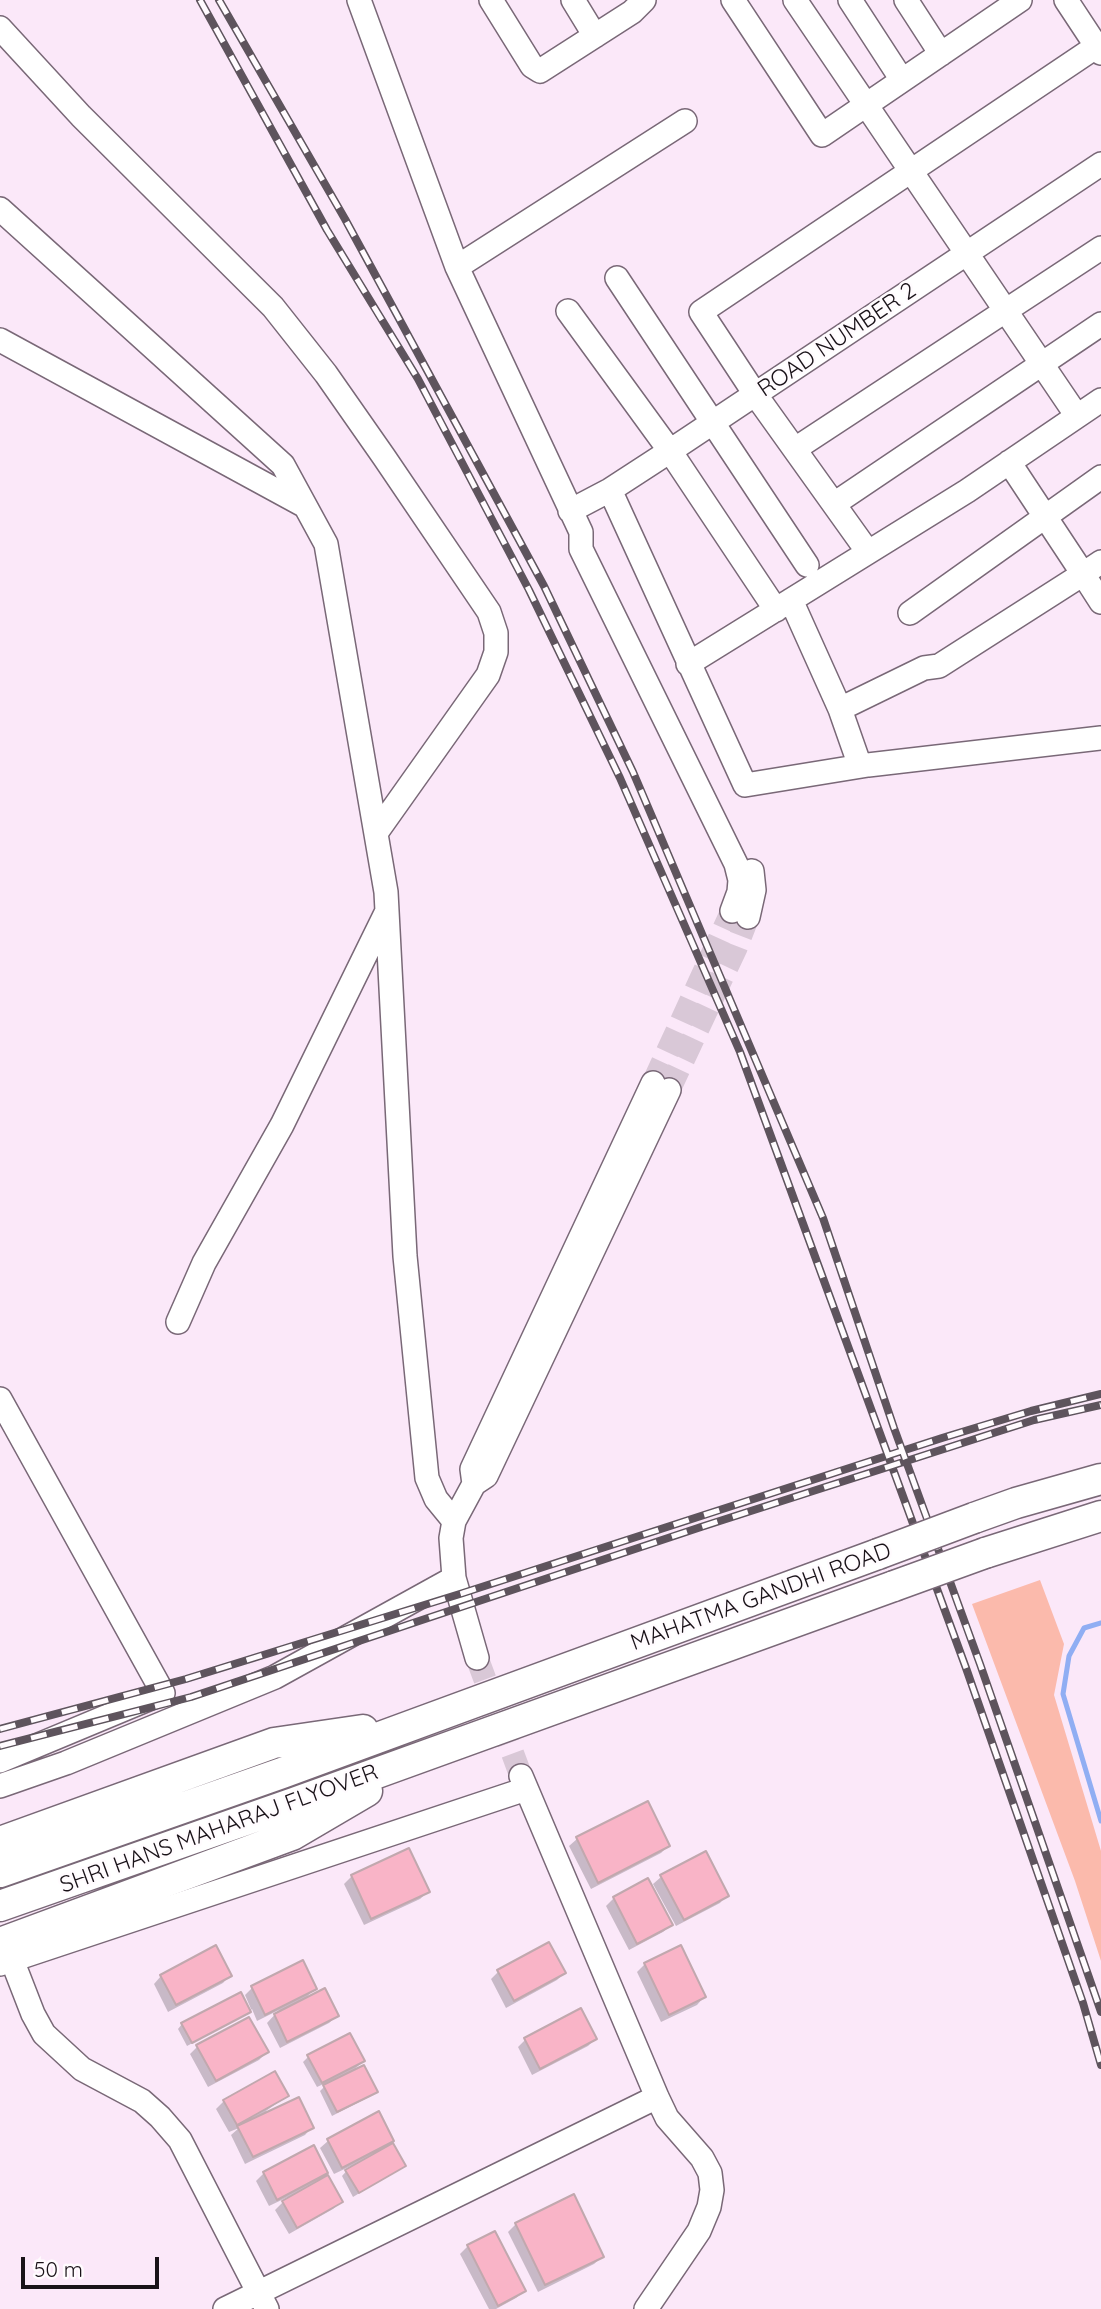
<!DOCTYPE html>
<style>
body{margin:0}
#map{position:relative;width:1101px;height:2309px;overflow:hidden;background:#fbe8f9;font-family:Quicksand,sans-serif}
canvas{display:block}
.scale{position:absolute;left:21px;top:2257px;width:138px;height:32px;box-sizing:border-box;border:4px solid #191218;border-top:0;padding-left:9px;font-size:21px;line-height:24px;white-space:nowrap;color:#191218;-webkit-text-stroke:5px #fffbfe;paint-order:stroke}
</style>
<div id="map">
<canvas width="1101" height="2309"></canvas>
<div class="scale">50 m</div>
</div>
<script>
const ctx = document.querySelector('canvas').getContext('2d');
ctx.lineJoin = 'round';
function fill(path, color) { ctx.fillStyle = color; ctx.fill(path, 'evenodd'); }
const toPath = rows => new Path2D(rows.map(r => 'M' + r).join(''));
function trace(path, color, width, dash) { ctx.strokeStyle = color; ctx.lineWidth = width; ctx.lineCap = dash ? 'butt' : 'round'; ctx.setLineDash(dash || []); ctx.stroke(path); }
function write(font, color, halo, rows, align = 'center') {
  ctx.font = font + ' Quicksand,sans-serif'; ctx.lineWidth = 5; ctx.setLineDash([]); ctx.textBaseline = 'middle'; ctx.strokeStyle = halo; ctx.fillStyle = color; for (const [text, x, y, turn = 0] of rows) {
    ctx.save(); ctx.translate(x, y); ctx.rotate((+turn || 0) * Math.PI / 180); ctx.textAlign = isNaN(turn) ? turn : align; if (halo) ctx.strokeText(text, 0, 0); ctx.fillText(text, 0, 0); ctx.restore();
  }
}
const green = toPath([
 [1040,1580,1064,1644,1054,1695,1101,1851,1101,1961,1075,1881,972,1604]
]);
const shadow = toPath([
 [647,1804,668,1846,661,1853,591,1889,569,1846,577,1839],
 [352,1876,428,1892,420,1899,364,1925,344,1884],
 [661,1877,727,1895,720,1903,676,1926,653,1884],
 [614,1898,671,1925,663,1932,629,1950,606,1906],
 [645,1964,704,1997,697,2005,661,2022,637,1972],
 [498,1972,564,1973,557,1980,506,2008,491,1979],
 [230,1975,223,1983,168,2012,154,1984,161,1976],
 [252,1988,315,1988,304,2000,337,2016,329,2023,280,2048,267,2023,279,2010,257,2021,252,2009,244,2016,187,2046,178,2029,182,2024,251,2009,245,1995],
 [350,2036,363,2061,352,2072,376,2091,371,2096,332,2116,320,2091,330,2081,317,2087,303,2062,308,2057],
 [595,2039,588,2046,532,2075,518,2047,525,2040],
 [197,2047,267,2052,259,2060,208,2087,190,2054],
 [275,2074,287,2096,266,2111,267,2114,312,2127,305,2135,245,2164,231,2135,239,2128,229,2132,216,2109,224,2101],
 [392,2140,383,2149,404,2166,353,2197,342,2176,351,2166,334,2174,320,2148,328,2141],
 [264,2173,326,2173,317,2182,341,2202,333,2209,289,2234,275,2210,288,2197,269,2206,256,2181],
 [516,2224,602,2257,594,2264,538,2292,508,2232],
 [468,2246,524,2291,516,2298,496,2309,489,2309,460,2254]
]);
const stream = toPath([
 [1101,1623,1084,1628,1069,1656,1063,1694,1101,1821]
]);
const building = toPath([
 [648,1801,670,1846,598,1883,576,1837,648,1801],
 [409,1848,430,1892,371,1919,351,1875,409,1848],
 [706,1851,729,1896,684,1920,660,1875,706,1851],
 [648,1878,673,1925,637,1944,613,1897,648,1878],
 [549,1942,566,1973,514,2001,497,1970,549,1942],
 [216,1945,232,1976,176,2005,160,1975,216,1945],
 [681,1945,706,1997,669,2015,644,1963,681,1945],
 [303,1960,317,1989,265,2015,251,1986,303,1960],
 [325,1988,339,2016,287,2042,274,2014,325,1988],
 [241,1992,251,2012,192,2043,181,2023,241,1992],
 [581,2008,597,2039,540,2069,524,2038,581,2008],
 [249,2017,269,2052,216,2081,196,2045,249,2017],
 [350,2033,365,2061,322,2083,307,2055,350,2033],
 [364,2065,378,2092,337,2112,323,2085,364,2065],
 [275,2071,289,2096,237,2125,223,2100,275,2071],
 [299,2097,314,2128,253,2157,237,2126,299,2097],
 [379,2111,394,2141,342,2168,327,2139,379,2111],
 [393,2143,406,2166,359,2193,345,2170,393,2143],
 [314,2145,328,2173,277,2200,263,2172,314,2145],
 [328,2175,343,2202,297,2228,282,2201,328,2175],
 [574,2194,604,2257,545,2285,515,2223,574,2194],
 [495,2231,526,2291,498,2306,467,2245,495,2231]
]);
const minorTunnel = toPath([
 [653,1083,732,911],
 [669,1090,736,948,748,917],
 [477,1658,521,1776]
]);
const minor = toPath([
 [359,0,457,267,581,532,581,549,736,864,740,880,739,892,732,911],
 [491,0,532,66,540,71,632,12,644,0],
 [573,0,595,36],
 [733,0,822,135,1020,0],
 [795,0,1077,416],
 [850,0,902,80],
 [906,0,941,54],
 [1066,0,1101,53],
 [0,28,81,116,273,307,326,374,384,457,489,612,496,633,496,652,488,675,376,833],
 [0,209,283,465,326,544,386,892,405,1256,427,1478,436,1499,454,1521],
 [457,267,685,121],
 [617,278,807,565],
 [568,311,670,451,776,610],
 [0,340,305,506],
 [795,449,1101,248],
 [610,490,745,785,868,765,1101,738],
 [834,504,1101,324],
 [570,511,610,490,670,451,1101,164],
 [868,552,755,394,701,312,1097,46],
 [1101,562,1083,574,1101,602],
 [791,600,840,709,860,766],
 [910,613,1101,477],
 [688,664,967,491,1101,400],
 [840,709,924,668,939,666,1083,574,1009,462],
 [748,917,754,890,752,871],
 [178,1322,204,1263,282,1125,386,913],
 [0,1399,163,1693,0,1761],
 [474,1484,472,1469,653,1083],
 [477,1658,454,1578,451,1538,454,1521,474,1484,486,1476,669,1090],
 [521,1776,657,2097,667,2118,702,2158,710,2173,712,2190,709,2207,699,2231,646,2309],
 [0,1786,66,1763,275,1677,454,1578],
 [12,1960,33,2014,44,2034,82,2069,142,2101,160,2117,180,2140,267,2309],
 [0,1964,526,1789],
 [225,2309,657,2097]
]);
const major = toPath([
 [974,1518,1016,1503,1101,1479],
 [985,1553,1101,1516],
 [0,1842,274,1743,363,1730],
 [0,1872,282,1773,878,1554],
 [0,1906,294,1803,894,1586],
 [0,1943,292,1835,367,1791]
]);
const rail = toPath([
 [200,0,327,230,418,379,529,590,620,778,740,1052,966,1668,1083,2003,1101,2065],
 [219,0,345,219,544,586,633,772,823,1218,894,1428,980,1664,1101,2012],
 [0,1729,186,1679,463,1593,942,1438,1031,1411,1101,1394],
 [0,1746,191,1697,701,1527,1034,1420,1101,1405]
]);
const majorBridge = toPath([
 [878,1554,974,1518],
 [894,1586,985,1553]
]);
const streetNames = [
 ["ROAD NUMBER 2",837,340,-34],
 ["MAHATMA GANDHI ROAD",761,1597,-20],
 ["SHRI HANS MAHARAJ FLYOVER",219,1829,-20]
];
fill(green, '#fbbaac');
fill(shadow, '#0003');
trace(stream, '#90aef3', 5);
fill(building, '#f9b4c7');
trace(building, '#c1a8ae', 2);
trace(minorTunnel, '#d9c8d7', 23, [23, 11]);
trace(minor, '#796877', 26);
trace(major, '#796877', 33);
trace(minor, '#fff', 23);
trace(major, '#fff', 30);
trace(rail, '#5e545d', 8);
trace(rail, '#fffbfe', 5, [16]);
trace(majorBridge, '#796877', 33, []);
trace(majorBridge, '#fff', 30);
write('23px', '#191218', '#fffbfe', streetNames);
</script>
